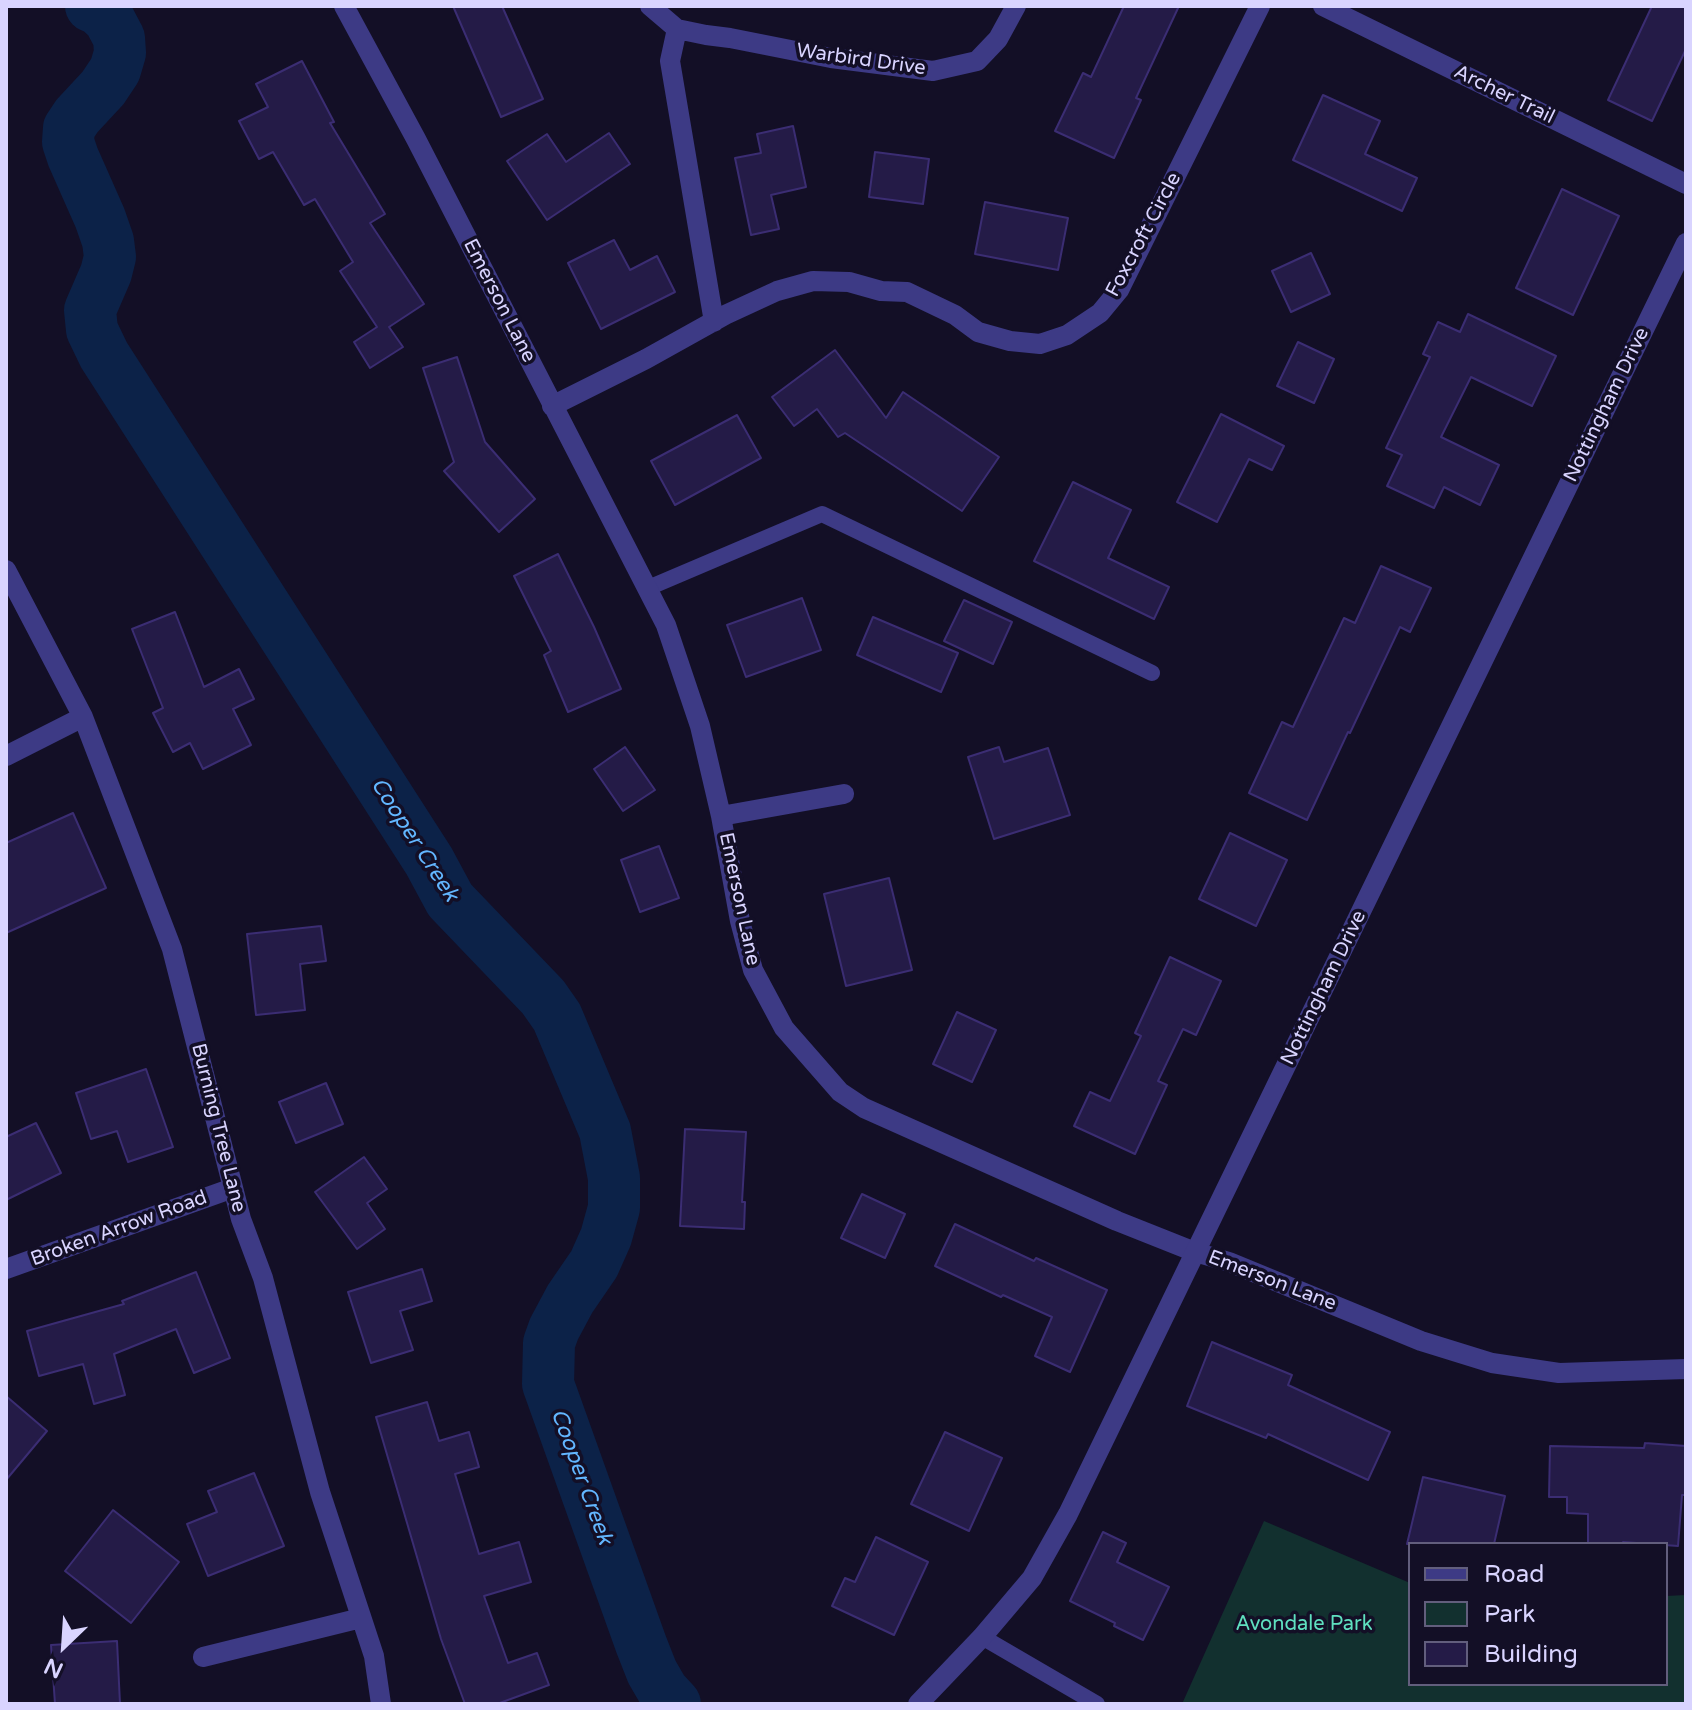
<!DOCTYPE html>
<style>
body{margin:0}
#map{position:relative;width:1692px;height:1710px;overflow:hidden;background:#130f26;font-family:"Varela Round",sans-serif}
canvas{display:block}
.frame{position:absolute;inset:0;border:8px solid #d9d4ff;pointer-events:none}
.legend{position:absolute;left:1408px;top:1542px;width:260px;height:144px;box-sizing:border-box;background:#130f26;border:2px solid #625e7d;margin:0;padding:10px 14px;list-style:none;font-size:24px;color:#d9d4ff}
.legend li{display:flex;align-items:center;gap:16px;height:40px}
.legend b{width:40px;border:2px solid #625e7d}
.north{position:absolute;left:24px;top:1606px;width:80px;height:80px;-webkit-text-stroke:6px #130f26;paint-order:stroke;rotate:205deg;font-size:22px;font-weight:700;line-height:32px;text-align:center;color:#d9d4ff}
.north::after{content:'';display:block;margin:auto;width:28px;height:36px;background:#d9d4ff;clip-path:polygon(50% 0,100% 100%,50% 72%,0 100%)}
</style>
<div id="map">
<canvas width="1692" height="1710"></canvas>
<div class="frame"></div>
<ul class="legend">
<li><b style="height:10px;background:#3d3a85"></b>Road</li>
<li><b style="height:22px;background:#12302f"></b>Park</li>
<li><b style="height:22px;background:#241b47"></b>Building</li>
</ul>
<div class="north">N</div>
</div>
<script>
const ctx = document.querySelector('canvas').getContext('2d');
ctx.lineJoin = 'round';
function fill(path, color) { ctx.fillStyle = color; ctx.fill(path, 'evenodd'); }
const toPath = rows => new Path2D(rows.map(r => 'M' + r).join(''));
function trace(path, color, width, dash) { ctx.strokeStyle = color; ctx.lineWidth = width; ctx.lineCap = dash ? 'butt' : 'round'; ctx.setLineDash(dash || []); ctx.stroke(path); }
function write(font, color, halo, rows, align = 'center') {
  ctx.font = font + ' "Varela Round",sans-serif'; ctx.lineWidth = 7; ctx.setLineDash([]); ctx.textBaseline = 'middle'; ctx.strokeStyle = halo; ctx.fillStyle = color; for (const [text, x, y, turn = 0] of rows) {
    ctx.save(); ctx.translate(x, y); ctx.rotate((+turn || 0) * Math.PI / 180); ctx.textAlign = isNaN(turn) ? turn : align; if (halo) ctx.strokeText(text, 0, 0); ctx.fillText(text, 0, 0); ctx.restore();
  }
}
const green = toPath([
 [1264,1521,1410,1583,1410,1684,1666,1684,1666,1596,1686,1595,1686,1704,1182,1704]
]);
const river = toPath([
 [91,6,98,9,109,19,119,38,120,53,115,70,103,88,77,116,69,128,68,142,73,157,100,218,108,241,110,257,106,273,90,310,92,330,104,355,429,861,450,900,543,997,557,1017,605,1131,614,1178,614,1208,606,1237,594,1264,570,1299,554,1329,549,1343,548,1384,641,1644,652,1672,663,1691,675,1704]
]);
const building = toPath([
 [453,6,502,6,543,99,501,117,453,6],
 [1124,6,1179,6,1136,98,1141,100,1114,158,1055,131,1083,73,1091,77,1124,6],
 [1652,6,1686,6,1686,49,1652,121,1608,100,1652,6],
 [302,61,334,122,330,123,385,214,370,223,424,304,389,327,403,347,370,368,354,342,377,327,340,271,353,262,315,199,304,205,273,152,259,159,239,121,268,107,256,84,302,61],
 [1323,95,1380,121,1365,154,1417,178,1402,211,1293,160,1323,95],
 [793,126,806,187,771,195,779,229,751,235,735,158,761,153,757,134,793,126],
 [609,133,630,164,547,220,507,161,547,134,566,162,609,133],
 [875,152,929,159,923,204,869,197,875,152],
 [1562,189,1619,216,1573,315,1516,288,1562,189],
 [985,202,1068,218,1058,270,975,254,985,202],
 [614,240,630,270,657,256,675,292,601,329,568,263,614,240],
 [1311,253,1330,294,1291,312,1272,271,1311,253],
 [1468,314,1556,356,1532,406,1471,377,1441,437,1499,465,1480,505,1444,487,1434,508,1387,486,1402,455,1386,448,1430,357,1423,354,1438,322,1460,332,1468,314],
 [1298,342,1334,359,1314,403,1277,386,1298,342],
 [835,350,886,418,903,392,999,457,962,511,845,433,838,437,817,409,794,426,772,397,835,350],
 [457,357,485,442,535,499,499,532,444,471,454,462,423,368,457,357],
 [1221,414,1284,446,1272,470,1249,459,1217,522,1177,502,1221,414],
 [737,415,761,458,675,505,651,461,737,415],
 [1073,482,1131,510,1108,558,1169,587,1154,619,1034,561,1073,482],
 [558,554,594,627,621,689,568,712,544,655,551,651,514,576,558,554],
 [1381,566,1431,588,1410,632,1400,627,1350,733,1348,732,1307,820,1249,793,1282,722,1293,727,1344,618,1355,623,1381,566],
 [802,598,821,650,746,677,727,625,802,598],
 [964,600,1012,622,993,664,944,641,964,600],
 [175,612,204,687,239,669,254,699,233,709,251,745,203,769,190,743,173,752,153,713,163,708,132,629,175,612],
 [873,617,958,653,941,692,857,655,873,617],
 [625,747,655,790,623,811,594,769,625,747],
 [999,747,1004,762,1048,748,1070,815,994,839,968,757,999,747],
 [73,813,106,888,6,933,6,843,73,813],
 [1230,833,1287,860,1256,926,1199,899,1230,833],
 [659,846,679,898,640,912,621,860,659,846],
 [889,878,912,970,846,986,824,894,889,878],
 [321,926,326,961,300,964,305,1010,256,1015,247,934,321,926],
 [1170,957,1221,981,1196,1035,1183,1029,1158,1081,1167,1085,1135,1154,1074,1126,1090,1092,1110,1101,1141,1036,1135,1033,1170,957],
 [957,1012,996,1030,972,1082,933,1064,957,1012],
 [146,1069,173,1147,128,1162,117,1131,91,1139,76,1093,146,1069],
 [326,1083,343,1124,296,1143,279,1102,326,1083],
 [36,1123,61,1173,6,1200,6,1137,36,1123],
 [685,1129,746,1132,742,1202,745,1202,744,1229,680,1226,685,1129],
 [364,1157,387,1189,367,1203,385,1229,357,1249,315,1192,364,1157],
 [862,1194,905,1214,885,1258,841,1238,862,1194],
 [955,1224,1034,1261,1036,1258,1107,1290,1070,1372,1035,1356,1052,1317,1003,1295,1001,1297,935,1266,955,1224],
 [422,1269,432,1301,400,1311,413,1350,371,1363,348,1292,422,1269],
 [196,1272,230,1358,194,1373,176,1329,114,1354,125,1395,94,1404,83,1364,39,1376,27,1331,124,1304,122,1301,196,1272],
 [1212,1342,1292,1375,1288,1385,1390,1432,1368,1480,1268,1434,1266,1438,1187,1406,1212,1342],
 [6,1396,47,1431,6,1480,6,1396],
 [427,1402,439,1441,469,1432,479,1467,455,1474,479,1554,519,1542,531,1582,484,1596,508,1663,537,1653,549,1685,497,1704,465,1704,441,1639,376,1417,427,1402],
 [945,1432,1002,1458,969,1531,911,1504,945,1432],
 [1645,1443,1686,1446,1686,1495,1682,1495,1678,1546,1623,1542,1623,1544,1588,1544,1588,1514,1567,1513,1567,1497,1549,1497,1550,1446,1644,1448,1645,1443],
 [254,1473,284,1546,208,1576,187,1524,217,1512,208,1491,254,1473],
 [1423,1477,1505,1496,1494,1544,1407,1544,1423,1477],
 [113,1510,179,1562,131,1623,65,1571,113,1510],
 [1103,1532,1126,1543,1117,1562,1169,1587,1143,1640,1114,1626,1115,1623,1070,1601,1103,1532],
 [876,1537,928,1562,894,1635,832,1606,845,1578,855,1582,876,1537],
 [117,1641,120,1704,55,1704,51,1645,117,1641]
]);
const service = toPath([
 [648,588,822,514,1152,673],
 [982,1637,1097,1704]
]);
const minor = toPath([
 [344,6,416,139,666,625,700,726,721,816,740,921,753,970,784,1028,840,1092,864,1108,1117,1221,1195,1252,1229,1262,1421,1341,1492,1363,1559,1373,1686,1369],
 [650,6,677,29,706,35,730,38,831,58,933,71,977,61,998,39,1016,6],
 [1323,6,1686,184],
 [677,29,670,61,714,322],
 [552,406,646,359,725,315,777,291,813,281,849,282,881,291,907,292,955,315,978,332,1010,341,1040,344,1067,335,1100,313,1119,290,1260,6],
 [6,570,83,717,172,949,241,1219,263,1278,320,1492,374,1656,381,1704],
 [6,756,83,717],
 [721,816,844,794],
 [6,1269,233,1188],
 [203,1657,361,1618]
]);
const tertiary = toPath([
 [918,1704,982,1637,1032,1578,1068,1514,1686,243]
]);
const streetNames = [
 ["Warbird Drive",861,60,8],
 ["Archer Trail",1504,95,26],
 ["Foxcroft Circle",1144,235,-62],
 ["Emerson Lane",499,301,63],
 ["Nottingham Drive",1607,405,-64],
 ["Emerson Lane",739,899,78],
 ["Nottingham Drive",1324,988,-64],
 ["Burning Tree Lane",218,1128,76],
 ["Broken Arrow Road",119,1229,-20],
 ["Emerson Lane",1272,1281,21]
];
const parkNames = [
 ["Avondale Park",1304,1625]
];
const waterNames = [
 ["Cooper Creek",414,840,57],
 ["Cooper Creek",581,1477,70]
];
fill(green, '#12302f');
trace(river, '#0c2248', 52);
fill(building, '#241b47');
trace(building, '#3b2d73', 2);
trace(service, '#3d3a85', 16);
trace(minor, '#3d3a85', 20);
trace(tertiary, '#3d3a85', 20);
write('20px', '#d9d4ff', '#130f26', streetNames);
write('20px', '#5fe0c0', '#130f26', parkNames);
write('italic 22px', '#62b6ff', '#130f26', waterNames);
</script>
